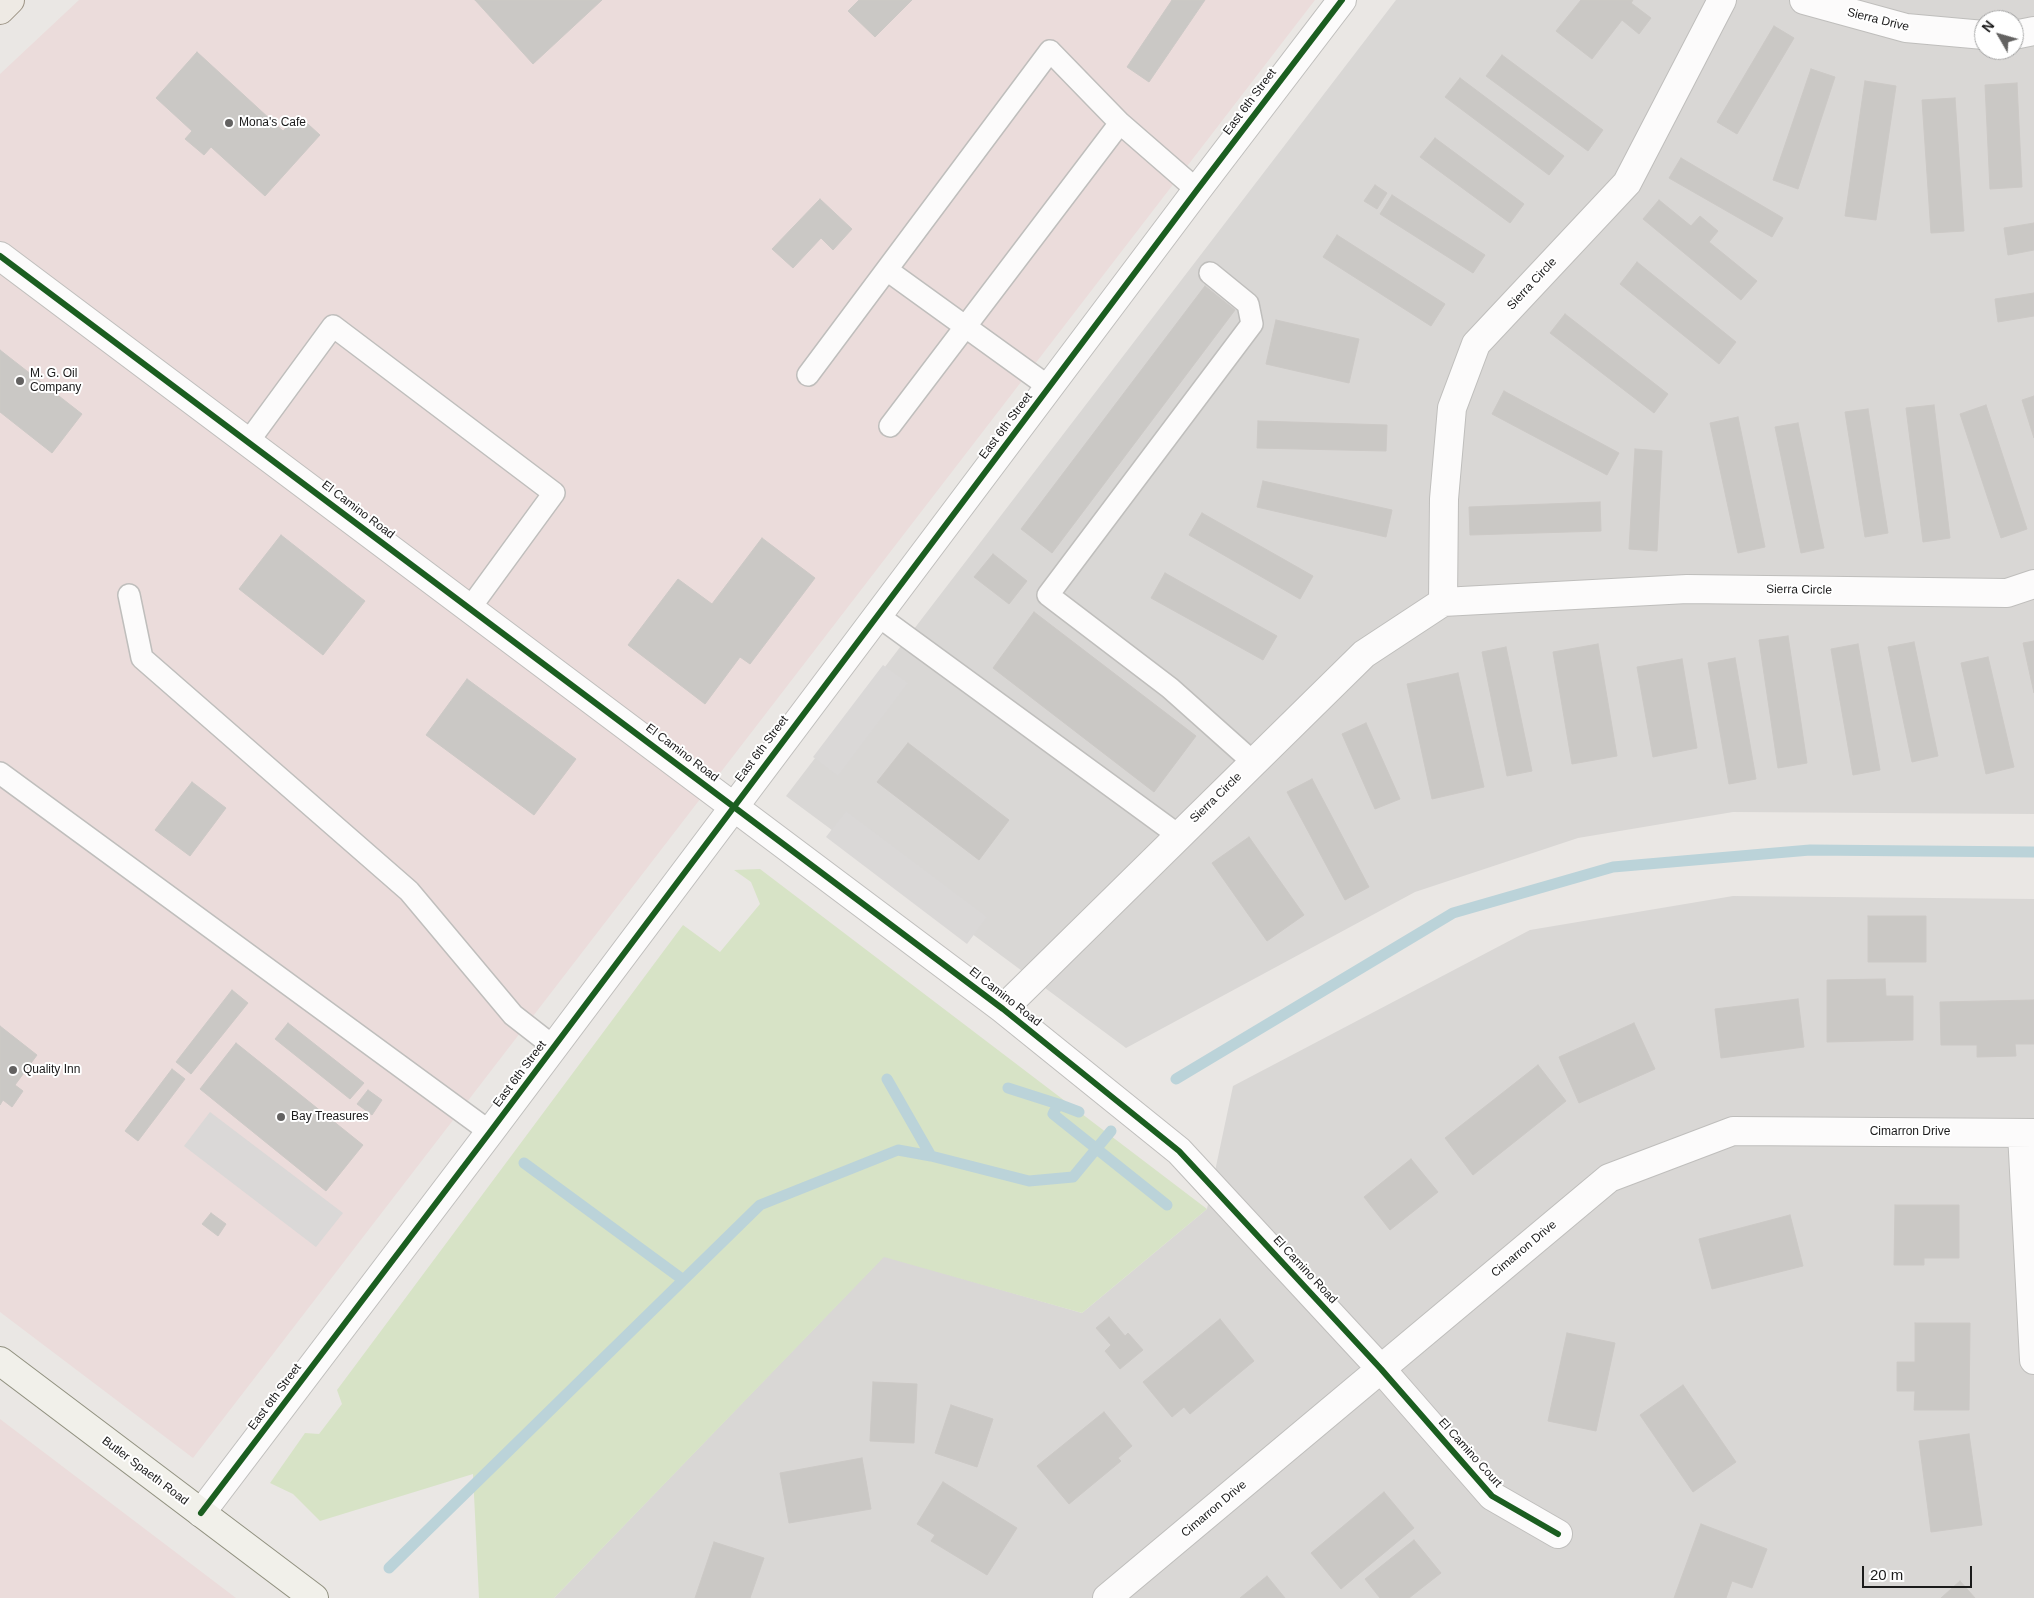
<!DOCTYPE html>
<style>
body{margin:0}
#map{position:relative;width:2034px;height:1598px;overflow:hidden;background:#eae7e4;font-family:Helvetica,sans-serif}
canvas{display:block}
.north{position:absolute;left:1974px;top:10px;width:50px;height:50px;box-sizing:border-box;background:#fff;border:1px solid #a4a4a4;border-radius:50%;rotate:308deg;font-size:14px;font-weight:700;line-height:20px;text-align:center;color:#1b1b1b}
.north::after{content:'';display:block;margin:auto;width:18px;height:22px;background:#636261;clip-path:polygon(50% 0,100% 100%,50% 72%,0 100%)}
.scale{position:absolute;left:1862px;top:1566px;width:110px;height:22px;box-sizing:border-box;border:2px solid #1b1b1b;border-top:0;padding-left:6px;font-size:15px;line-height:18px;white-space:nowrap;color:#1b1b1b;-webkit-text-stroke:4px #fff;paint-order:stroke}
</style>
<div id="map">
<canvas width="2034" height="1598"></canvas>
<div class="north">N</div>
<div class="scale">20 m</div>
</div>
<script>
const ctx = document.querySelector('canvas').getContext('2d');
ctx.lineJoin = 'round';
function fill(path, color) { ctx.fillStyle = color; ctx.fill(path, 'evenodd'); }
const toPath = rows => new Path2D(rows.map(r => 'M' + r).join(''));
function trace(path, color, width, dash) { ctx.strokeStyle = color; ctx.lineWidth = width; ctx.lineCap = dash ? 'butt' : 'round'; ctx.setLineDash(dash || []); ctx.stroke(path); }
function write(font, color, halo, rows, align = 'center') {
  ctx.font = font + ' Helvetica,sans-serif'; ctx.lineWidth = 4; ctx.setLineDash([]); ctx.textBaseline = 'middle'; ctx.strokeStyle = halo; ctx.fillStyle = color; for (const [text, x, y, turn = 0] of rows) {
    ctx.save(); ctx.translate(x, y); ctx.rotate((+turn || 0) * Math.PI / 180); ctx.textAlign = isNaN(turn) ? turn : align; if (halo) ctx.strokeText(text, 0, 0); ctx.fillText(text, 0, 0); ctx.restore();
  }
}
const residential = toPath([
 [1396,0,2034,0,2034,814,1733,812,1578,838,1415,892,1126,1048,786,796],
 [1984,20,2014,20,2014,50,1984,50],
 [1733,896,2034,899,2034,1598,554,1598,884,1256,1082,1313,1207,1209,1233,1086,1530,930]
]);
const commercial = toPath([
 [79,0,1315,0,193,1458,0,1312,0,74],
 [0,1419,236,1598,0,1598]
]);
const grass = toPath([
 [760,869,1207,1209,1082,1313,884,1257,554,1598,479,1598,473,1474,320,1521,293,1494,270,1483,305,1433,319,1434,342,1404,337,1390,683,925,720,952,760,904,751,882,734,870]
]);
const parking = toPath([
 [883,665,908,683,838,776,813,757],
 [846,811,987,917,967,944,826,837],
 [210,1112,343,1213,316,1247,184,1146]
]);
const stream = toPath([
 [887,1079,931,1156],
 [1176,1079,1453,913,1613,867,1810,850,2034,852],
 [1008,1088,1058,1104],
 [1079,1112,1058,1104,1053,1114,1167,1205],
 [524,1163,682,1279],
 [389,1568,760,1205,898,1150,931,1156,1029,1181,1073,1177,1111,1131]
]);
const building = toPath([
 [475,0,602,0,533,64,475,0],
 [859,0,912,0,875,37,848,11,859,0],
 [1172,0,1205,0,1149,82,1127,67,1172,0],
 [1581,0,1633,0,1631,3,1651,18,1639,34,1622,20,1592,59,1556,31,1581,0],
 [1774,26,1794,38,1737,134,1717,122,1774,26],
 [197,52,283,131,298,115,320,135,265,196,211,147,204,155,185,139,192,131,156,98,197,52],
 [1502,55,1603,130,1588,151,1486,76,1502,55],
 [1811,69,1835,77,1798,189,1773,180,1811,69],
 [1460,78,1564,156,1549,175,1445,97,1460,78],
 [1865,81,1896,86,1876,220,1845,216,1865,81],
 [2017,83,2022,187,1990,189,1985,85,2017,83],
 [1955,98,1964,231,1931,233,1922,100,1955,98],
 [1435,138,1524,204,1510,223,1420,157,1435,138],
 [1681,158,1783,218,1772,237,1669,178,1681,158],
 [1375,185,1387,193,1377,209,1364,201,1375,185],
 [1392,195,1485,255,1473,273,1380,214,1392,195],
 [820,199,852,229,833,250,821,238,793,268,772,249,820,199],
 [1659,200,1691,226,1700,216,1718,231,1709,242,1757,281,1741,300,1643,219,1659,200],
 [2034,223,2034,250,2008,255,2004,228,2034,223],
 [1337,235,1445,304,1431,326,1323,257,1337,235],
 [1637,262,1736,342,1719,364,1620,284,1637,262],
 [1205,286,1235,310,1052,553,1021,529,1205,286],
 [2034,293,2034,316,1998,322,1995,299,2034,293],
 [1565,314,1668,394,1654,413,1550,333,1565,314],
 [1276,320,1359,339,1349,383,1266,364,1276,320],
 [0,350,82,414,52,453,0,412,0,350],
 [1504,391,1619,453,1607,475,1492,414,1504,391],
 [2034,396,2034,438,2022,400,2034,396],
 [1934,405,1950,538,1923,542,1906,408,1934,405],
 [1986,405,2027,529,2001,538,1960,414,1986,405],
 [1868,409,1888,533,1865,537,1845,412,1868,409],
 [1738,417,1765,547,1738,553,1710,423,1738,417],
 [1258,421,1387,425,1386,451,1257,448,1258,421],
 [1798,423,1824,548,1801,553,1775,427,1798,423],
 [1635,449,1662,451,1657,551,1629,549,1635,449],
 [1263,481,1392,510,1386,537,1257,507,1263,481],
 [1600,502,1601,531,1470,535,1469,507,1600,502],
 [1202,513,1313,576,1300,599,1189,535,1202,513],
 [281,535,365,601,323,655,239,589,281,535],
 [762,538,815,578,750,664,740,657,705,704,628,645,678,579,712,604,762,538],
 [993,554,1027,581,1009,604,974,577,993,554],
 [1165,573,1277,636,1263,660,1151,598,1165,573],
 [1034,612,1196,736,1154,792,993,668,1034,612],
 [1788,636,1807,763,1778,768,1759,640,1788,636],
 [2034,641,2034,693,2023,643,2034,641],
 [1914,642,1938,756,1912,762,1888,647,1914,642],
 [1598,644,1617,756,1572,764,1553,652,1598,644],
 [1858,644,1880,770,1853,775,1831,649,1858,644],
 [1506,647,1532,771,1507,776,1482,652,1506,647],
 [1988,657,2014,767,1986,774,1961,663,1988,657],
 [1735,658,1756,779,1729,784,1708,663,1735,658],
 [1682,659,1697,748,1653,757,1637,667,1682,659],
 [1458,673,1484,787,1432,799,1407,684,1458,673],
 [467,679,576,759,534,815,426,735,467,679],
 [1366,723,1400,799,1375,809,1342,734,1366,723],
 [908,743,1009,820,979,860,877,782,908,743],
 [1312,779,1369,887,1345,900,1287,792,1312,779],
 [192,782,226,808,190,856,155,830,192,782],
 [1249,837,1304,915,1267,941,1212,863,1249,837],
 [1868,916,1926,916,1926,962,1868,962,1868,916],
 [1885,979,1886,996,1913,996,1913,1040,1827,1042,1827,980,1885,979],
 [232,990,248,1003,191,1074,176,1062,232,990],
 [1798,999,1804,1047,1721,1058,1715,1009,1798,999],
 [2034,1000,2034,1044,2015,1044,2016,1056,1977,1057,1977,1045,1941,1045,1940,1002,2034,1000],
 [288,1023,364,1083,350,1099,275,1039,288,1023],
 [1634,1023,1655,1069,1579,1103,1559,1057,1634,1023],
 [0,1026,37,1055,15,1085,23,1091,12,1107,3,1100,0,1105,0,1026],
 [236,1043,363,1145,326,1191,200,1089,236,1043],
 [1538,1065,1566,1101,1473,1175,1445,1138,1538,1065],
 [172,1069,185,1079,138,1141,125,1131,172,1069],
 [368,1090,382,1100,372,1115,357,1104,368,1090],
 [1411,1159,1438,1192,1390,1230,1364,1197,1411,1159],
 [1895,1205,1959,1205,1959,1258,1924,1258,1924,1265,1894,1265,1895,1205],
 [211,1213,226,1224,218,1236,202,1224,211,1213],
 [1790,1215,1803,1266,1712,1289,1699,1239,1790,1215],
 [1109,1317,1125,1336,1128,1333,1143,1350,1120,1369,1105,1351,1111,1345,1096,1328,1109,1317],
 [1220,1319,1254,1361,1190,1414,1184,1407,1172,1417,1143,1382,1220,1319],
 [1915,1323,1970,1323,1969,1410,1914,1410,1915,1391,1897,1391,1897,1362,1915,1362,1915,1323],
 [1567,1333,1615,1343,1596,1431,1548,1421,1567,1333],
 [873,1382,917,1384,914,1443,870,1441,873,1382],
 [1683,1385,1736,1462,1693,1492,1640,1415,1683,1385],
 [951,1405,993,1419,977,1467,935,1453,951,1405],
 [1104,1412,1132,1446,1118,1458,1121,1461,1069,1504,1037,1466,1104,1412],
 [1969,1434,1982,1525,1931,1532,1919,1441,1969,1434],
 [862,1458,871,1509,789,1523,780,1473,862,1458],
 [943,1482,1017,1528,987,1575,931,1541,935,1535,917,1524,943,1482],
 [1384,1492,1414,1528,1341,1589,1311,1553,1384,1492],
 [1701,1524,1767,1549,1752,1588,1732,1581,1726,1598,1674,1598,1701,1524],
 [1414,1540,1441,1573,1409,1598,1380,1598,1365,1579,1414,1540],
 [714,1542,764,1558,750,1598,695,1598,714,1542],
 [1267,1576,1285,1598,1240,1598,1267,1576],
 [1960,1581,1975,1598,1941,1598,1960,1581]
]);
const service = toPath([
 [887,270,1049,387],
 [1210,273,1248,304,1252,324,1048,595,1170,688,1253,762],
 [808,375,1050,51,1120,123,1197,190],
 [890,426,1120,123],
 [248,442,333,326,554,493,470,608],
 [129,595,142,658,409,891,513,1015,554,1047],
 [877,615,1178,835],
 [0,773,490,1132]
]);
const minor = toPath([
 [1804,0,1906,28,1984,35],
 [2014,35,2034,31],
 [0,256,1003,1009,1179,1151,1381,1369,1492,1496,1558,1534],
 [1443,602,1444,499,1452,408,1476,344,1627,183,1722,0],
 [1003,1009,1364,654,1443,602,1687,589,2007,593,2034,584],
 [2022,1133,2034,1360],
 [201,1513,490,1132,1197,190,1342,0],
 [1107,1598,1609,1178,1733,1131,2034,1133]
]);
const secondary = toPath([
 [0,1361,314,1598]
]);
const primary = toPath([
 [0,10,10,0]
]);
const cycleway = toPath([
 [0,256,1003,1009,1179,1151,1381,1369,1492,1496,1558,1534],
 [201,1513,490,1132,1197,190,1342,0]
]);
const markers = [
 [229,123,5,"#636261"],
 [20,381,5,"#636261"],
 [13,1070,5,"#636261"],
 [281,1117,5,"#636261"]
];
const streetNames = [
 ["Sierra Drive",1878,20,14],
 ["East 6th Street",1250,102,-53],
 ["Sierra Circle",1532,284,-47],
 ["East 6th Street",1006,426,-53],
 ["El Camino Road",358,510,37],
 ["Sierra Circle",1799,590,1],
 ["East 6th Street",762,749,-53],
 ["El Camino Road",682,753,37],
 ["Sierra Circle",1216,798,-44],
 ["El Camino Road",1005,997,38],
 ["East 6th Street",520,1074,-53],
 ["Cimarron Drive",1910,1132],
 ["Cimarron Drive",1524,1249,-40],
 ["El Camino Road",1305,1270,47],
 ["East 6th Street",275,1397,-53],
 ["El Camino Court",1470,1453,48],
 ["Butler Spaeth Road",145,1471,37],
 ["Cimarron Drive",1214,1509,-40]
];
const poiNames = [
 ["Mona's Cafe",239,123],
 ["M. G. Oil",30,374],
 ["Company",30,388],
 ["Quality Inn",23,1070],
 ["Bay Treasures",291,1117]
];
fill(residential, '#d9d7d5');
fill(commercial, '#ebdcdb');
fill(grass, '#d7e3c6');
fill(parking, '#dad8d7');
trace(stream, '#bbd3d9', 11);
fill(building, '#cac8c5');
trace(building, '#ccc9c6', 1);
trace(service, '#bfbebc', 24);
trace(minor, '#bfbebc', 30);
trace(secondary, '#90907f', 30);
trace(primary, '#9c9384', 30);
trace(service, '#fcfbfb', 21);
trace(minor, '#fcfbfb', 28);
trace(secondary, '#f1f0ea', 28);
trace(primary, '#eeeae4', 28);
trace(cycleway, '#1b5e20', 6);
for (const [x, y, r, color] of markers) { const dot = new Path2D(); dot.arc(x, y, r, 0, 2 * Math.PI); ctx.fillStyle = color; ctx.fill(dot); trace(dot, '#fff', 2); }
write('12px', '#1b1b1b', '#fff', streetNames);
write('12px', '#1b1b1b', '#fff', poiNames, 'left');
</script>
